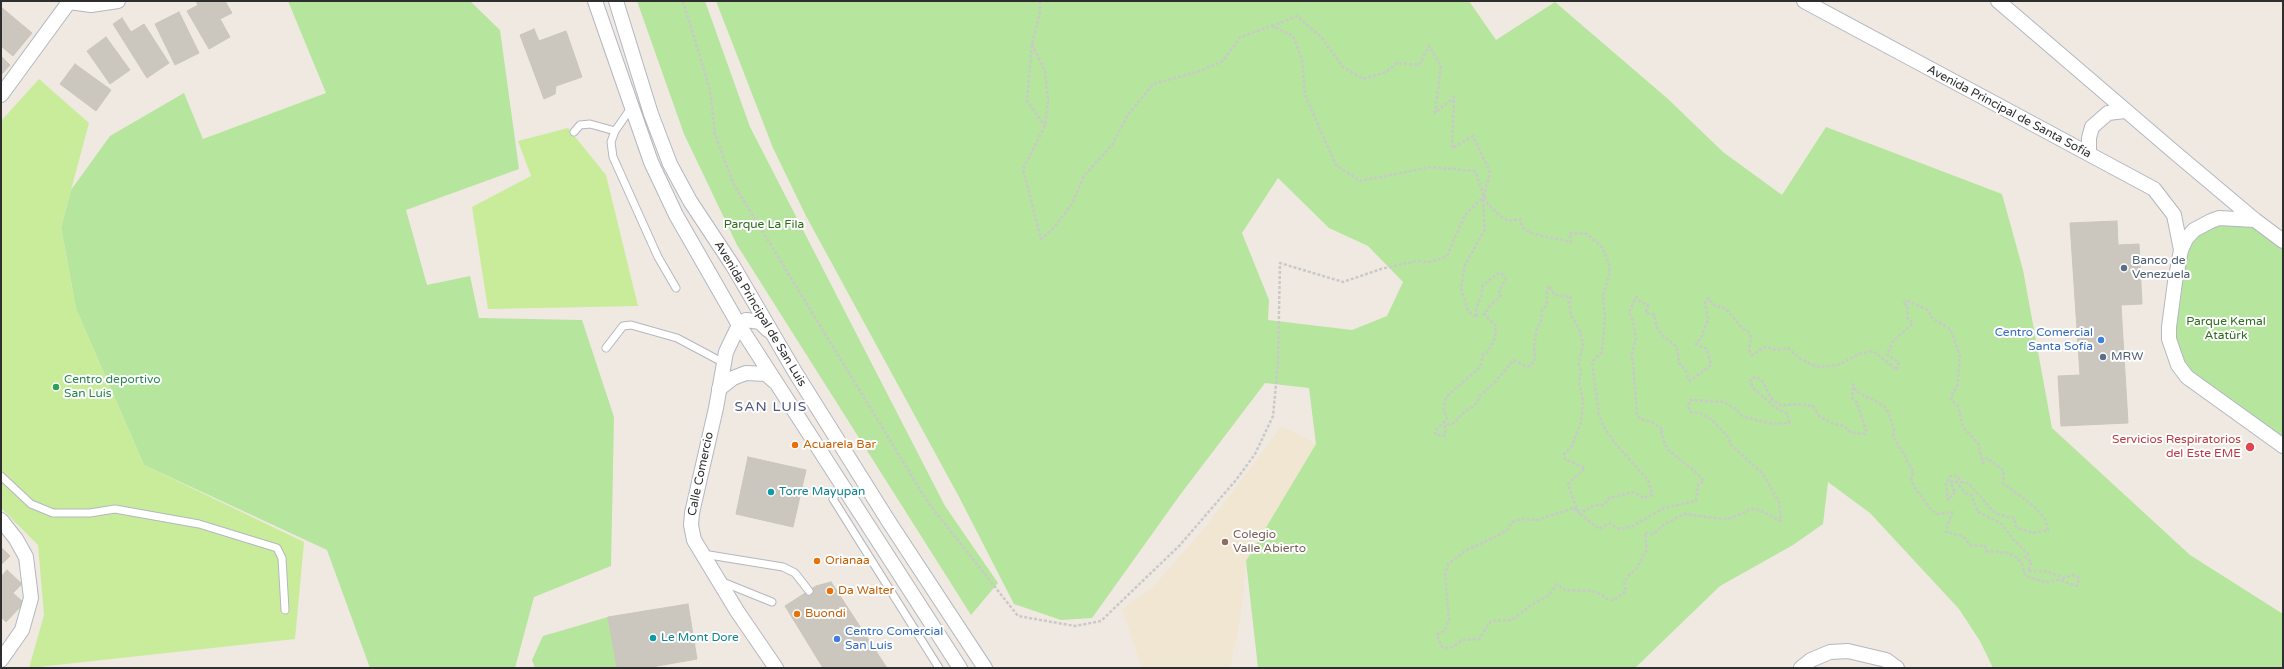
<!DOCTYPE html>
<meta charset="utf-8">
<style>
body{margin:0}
#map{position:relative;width:2284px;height:669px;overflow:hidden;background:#efe9e1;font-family:"Varela Round",sans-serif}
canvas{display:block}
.frame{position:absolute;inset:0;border:2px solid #2e2e2e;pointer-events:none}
</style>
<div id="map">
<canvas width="2284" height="669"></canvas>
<div class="frame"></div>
</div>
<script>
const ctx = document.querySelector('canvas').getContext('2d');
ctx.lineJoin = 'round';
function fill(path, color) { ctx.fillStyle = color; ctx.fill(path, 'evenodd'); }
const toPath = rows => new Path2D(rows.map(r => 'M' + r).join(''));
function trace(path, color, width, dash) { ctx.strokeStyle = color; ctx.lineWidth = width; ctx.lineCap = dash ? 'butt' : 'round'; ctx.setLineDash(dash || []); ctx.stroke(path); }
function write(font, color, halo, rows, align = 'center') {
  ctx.font = font + ' "Varela Round",sans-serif'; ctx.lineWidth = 4; ctx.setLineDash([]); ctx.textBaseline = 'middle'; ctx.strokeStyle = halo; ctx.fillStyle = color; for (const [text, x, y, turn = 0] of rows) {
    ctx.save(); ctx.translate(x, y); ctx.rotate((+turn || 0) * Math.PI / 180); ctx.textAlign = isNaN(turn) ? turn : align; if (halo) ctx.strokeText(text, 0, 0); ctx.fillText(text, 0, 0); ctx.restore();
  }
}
const education = toPath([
 [1282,426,1316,444,1246,561,1241,614,1230,668,1142,668,1122,609,1153,587,1208,524]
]);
const green = toPath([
 [288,1,470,1,500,30,519,169,406,210,427,285,470,276,479,318,582,320,614,417,611,566,534,597,515,668,370,668,327,550,144,465,76,309,61,227,71,190,110,136,184,93,203,139,326,93],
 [637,1,705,1,750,127,945,506,998,583,971,615,737,245,684,134],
 [716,1,1469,1,1496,40,1555,2,1668,99,1723,152,1782,195,1826,127,2002,194,2023,270,2052,428,2190,555,2283,614,2283,668,1993,668,1980,641,1959,609,1870,513,1828,482,1823,524,1793,545,1720,586,1635,668,1258,668,1246,561,1316,444,1309,388,1265,383,1180,495,1092,618,1061,620,1014,604,958,495,806,216,773,148],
 [1278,178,1329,228,1368,246,1403,282,1387,316,1352,330,1268,320,1269,300,1242,233],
 [2242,218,2283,241,2283,446,2187,377,2172,350,2175,282,2194,230],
 [608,617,617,668,535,668,532,660,543,636]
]);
const pitch = toPath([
 [39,79,89,123,61,227,76,309,144,465,304,542,295,639,29,668,44,615,38,545,1,508,1,121],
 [568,128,606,175,638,306,488,309,472,207,531,176,518,141]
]);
const building = toPath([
 [196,1,225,1,232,13,220,19,230,37,209,49,187,11,198,5,196,1],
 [1,7,32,33,13,56,1,46,1,7],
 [179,12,199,53,175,65,155,24,179,12],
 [122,18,131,32,144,24,169,63,147,78,113,24,122,18],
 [534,29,539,41,566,31,582,77,556,86,555,94,544,99,520,35,534,29],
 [106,37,130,70,110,84,87,51,106,37],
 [1,56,10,65,1,75,1,56],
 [75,64,111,90,96,111,60,84,75,64],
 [2117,221,2118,245,2139,244,2142,304,2121,305,2128,423,2061,426,2058,376,2080,375,2070,223,2117,221],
 [748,457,806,470,793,527,736,514,748,457],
 [1,547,10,556,1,565,1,547],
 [7,570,22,584,13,593,24,603,6,622,1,617,1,577,7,570],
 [831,582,887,668,823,668,785,606,816,586,831,582],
 [688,604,697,659,646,668,617,668,608,617,688,604]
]);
const path = toPath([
 [683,1,710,90,715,134,733,183,929,504,1018,616,1075,626,1101,621,1180,545,1236,480,1255,454,1273,416,1278,363,1280,263,1343,282,1381,269,1416,261,1432,262,1447,256,1465,215,1484,196],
 [1040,1,1040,12,1032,44,1027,101,1045,126],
 [1032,44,1045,71,1048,101,1045,126,1023,169,1041,239,1051,231,1072,204,1084,176,1112,145,1127,116,1153,84,1197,72,1223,61,1240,37,1272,26,1293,36,1302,59,1305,95,1336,165,1360,181,1431,167,1475,171,1484,196,1488,204,1500,216,1509,221,1520,219,1522,227,1530,233,1571,242,1570,233,1587,234,1602,247,1609,263,1610,273,1603,295,1605,316,1602,352,1592,362,1599,415,1604,427,1614,442,1648,480,1652,495,1644,498,1634,492,1609,498,1604,505,1595,505,1579,513,1574,508,1537,520,1522,519,1512,522,1507,530,1497,536,1465,551,1448,564,1445,574,1449,619,1445,631,1437,634,1441,646,1445,648,1453,647,1462,640,1479,639,1491,621,1512,620,1532,604,1548,596,1557,584,1565,590,1591,591,1601,594,1607,599,1614,600,1626,591,1624,584,1627,577,1636,569,1647,549,1645,533,1654,534,1663,525,1684,514,1723,519,1732,518,1751,509,1757,509,1781,521,1779,502,1763,474,1730,444,1728,437,1712,420,1700,413,1691,412,1688,407,1690,400,1724,402,1736,409,1742,416,1773,424,1789,423,1788,414,1776,408,1754,389,1750,381,1752,378,1757,377,1763,382,1772,399,1782,406,1794,404,1813,406,1819,416,1834,424,1844,426,1850,432,1865,434,1866,430,1857,403,1852,398,1853,384,1856,391,1884,406,1888,412,1894,429,1893,436,1913,471,1911,479,1915,488,1931,510,1938,514,1952,512,1946,532,1963,536,1970,545,1985,546,1986,551,2008,553,2018,558,2022,564,2025,575,2031,578,2046,582,2060,580,2077,586,2079,578,2073,575,2064,578,2047,571,2028,571,2032,562,2025,557,2028,554,2013,539,2001,523,1978,512,1971,495,1965,493,1956,481,1951,482,1953,489,1956,491,1948,500,1946,484,1950,476,1958,476,1961,482,1968,483,1973,488,1992,510,1998,514,2014,518,2016,527,2033,533,2048,530,2045,519,2035,507,2003,483,2004,471,1987,458,1983,463,1978,443,1963,427,1958,406,1951,400,1952,394,1957,387,1960,356,1951,330,1931,317,1928,310,1906,300,1903,304,1907,305,1908,319,1913,323,1893,341,1887,355,1899,362,1897,370,1873,351,1859,354,1838,365,1817,367,1799,358,1788,348,1777,350,1765,347,1752,355,1749,350,1751,337,1748,331,1743,329,1726,309,1712,304,1709,298,1705,303,1708,319,1702,336,1696,344,1707,349,1711,365,1690,381,1685,369,1679,363,1677,347,1662,335,1657,327,1655,321,1655,315,1646,313,1648,305,1641,302,1636,297,1629,312,1634,325,1636,339,1632,352,1637,413,1640,419,1652,422,1663,430,1661,433,1667,449,1698,474,1704,481,1698,484,1696,501,1664,508,1631,527,1619,529,1610,523,1599,529,1579,513,1575,504,1568,484,1585,468,1565,459,1564,454,1572,446,1581,422,1583,400,1579,382,1581,373,1579,363,1583,344,1579,329,1571,315,1569,303,1571,297,1555,295,1549,286,1547,291,1547,305,1542,310,1541,321,1537,328,1534,348,1535,358,1531,366,1525,366,1514,360,1494,383,1480,396,1475,405,1464,412,1454,423,1445,425,1445,436,1436,435,1435,431,1447,419,1444,410,1446,397,1480,367,1483,354,1488,352,1495,338,1496,326,1484,314,1489,307,1501,295,1499,290,1506,279,1502,274,1497,274,1483,285,1481,297,1476,308,1477,317,1471,314,1467,308,1461,288,1465,265,1485,229,1483,204,1484,196,1490,172,1473,136,1452,148,1454,97,1435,113,1441,66,1429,46,1419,65,1397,63,1386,72,1363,79,1343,67,1321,37,1297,16,1272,26],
 [820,592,827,588],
 [792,609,806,601]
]);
const service = toPath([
 [631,108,615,131,611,142,613,157,658,257,676,288],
 [574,132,580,125,590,124,615,131],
 [606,348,623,326,631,325,677,338,724,363],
 [1,476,31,504,53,513,90,513,115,509,199,524,277,548,282,558,285,610],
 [841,484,833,499,939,668],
 [703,554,783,567,795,573,809,591],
 [720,581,772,602]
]);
const minor = toPath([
 [595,1,651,162,676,215,739,325,960,668],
 [616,1,651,114,670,164,690,201,733,266,795,372,889,522,985,668],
 [1804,1,2154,189,2174,215,2181,250],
 [1998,1,2173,151,2255,220,2283,241],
 [69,2,91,5,118,1],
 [1,95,69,2],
 [2089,154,2089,138,2092,127,2108,113,2125,111],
 [2255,220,2219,218,2211,221,2194,230,2186,239,2181,250,2175,282,2169,327,2169,339,2178,365,2187,377,2283,446],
 [768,330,760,322,746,320,739,325,726,352,716,408,692,513,691,525,694,540,737,611,776,668],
 [719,389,733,378,746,373,766,374,775,382],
 [1,520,16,539,26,557,31,598,22,630,1,660],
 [1801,668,1811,660,1830,652,1848,651,1886,660,1897,668]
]);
const markers = [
 [2124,268,4,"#5c6f8a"],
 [2101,340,4,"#3f7fe0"],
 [2103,357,4,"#5c6f8a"],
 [56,387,4,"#2e9e5b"],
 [795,445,4,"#e8710a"],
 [2250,447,5,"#e0444e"],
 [771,492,4,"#0f9aa8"],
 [1225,542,4,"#8d6e63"],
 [817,561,4,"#e8710a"],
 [830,591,4,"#e8710a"],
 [797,614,4,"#e8710a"],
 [653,638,4,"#0f9aa8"],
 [837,639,4,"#3f7fe0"]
];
const streetNames = [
 ["Avenida Principal de Santa Sofía",2009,112,28],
 ["Avenida Principal de San Luis",760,314,59],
 ["Calle Comercio",701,474,-78]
];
const parkNames = [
 ["Parque La Fila",764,225],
 ["Parque Kemal",2226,322],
 ["Atatürk",2226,336]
];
const serviceNames = [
 ["Banco de",2132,261],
 ["Venezuela",2132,275],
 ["MRW",2111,357]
];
const shopNames = [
 ["Centro Comercial",2093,333],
 ["Santa Sofía",2093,347],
 ["Centro Comercial",845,632,"left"],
 ["San Luis",845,646,"left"]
];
const leisureNames = [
 ["Centro deportivo",64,380],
 ["San Luis",64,394]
];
const healthNames = [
 ["Servicios Respiratorios",2241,440],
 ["del Este EME",2241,454]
];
const foodNames = [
 ["Acuarela Bar",803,445],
 ["Orianaa",825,561],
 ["Da Walter",838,591],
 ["Buondi",805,614]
];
const cultureNames = [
 ["Torre Mayupan",779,492],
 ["Le Mont Dore",661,638]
];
const educationNames = [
 ["Colegio",1233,535],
 ["Valle Abierto",1233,549]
];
const quarterNames = [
 ["SAN LUIS",771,407]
];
fill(education, '#f0e6d1');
fill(green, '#b6e59e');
fill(pitch, '#c9ec9a');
fill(building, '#cbc7bf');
trace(building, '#cbc5ba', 1);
trace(service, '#b4b7c1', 9);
trace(minor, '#b4b7c1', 16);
trace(path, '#c9c9c9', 2.5, [3, 2]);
trace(service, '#fff', 7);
trace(minor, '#fff', 14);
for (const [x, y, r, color] of markers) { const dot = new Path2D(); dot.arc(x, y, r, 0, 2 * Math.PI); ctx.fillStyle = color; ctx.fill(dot); trace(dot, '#fff', 1.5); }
write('12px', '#2e2e2e', '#fff', streetNames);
write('12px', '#2c6e1b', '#fff', parkNames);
write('12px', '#4e5e75', '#fff', serviceNames, 'left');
write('12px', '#366cbe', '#fff', shopNames, 'right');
write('12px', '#27864d', '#fff', leisureNames, 'left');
write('12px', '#be3a42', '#fff', healthNames, 'right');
write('12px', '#c56008', '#fff', foodNames, 'left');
write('12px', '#0d838f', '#fff', cultureNames, 'left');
write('12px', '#785e54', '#fff', educationNames, 'left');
ctx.letterSpacing = '1px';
write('14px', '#4d5680', '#fff', quarterNames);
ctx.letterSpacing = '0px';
</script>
